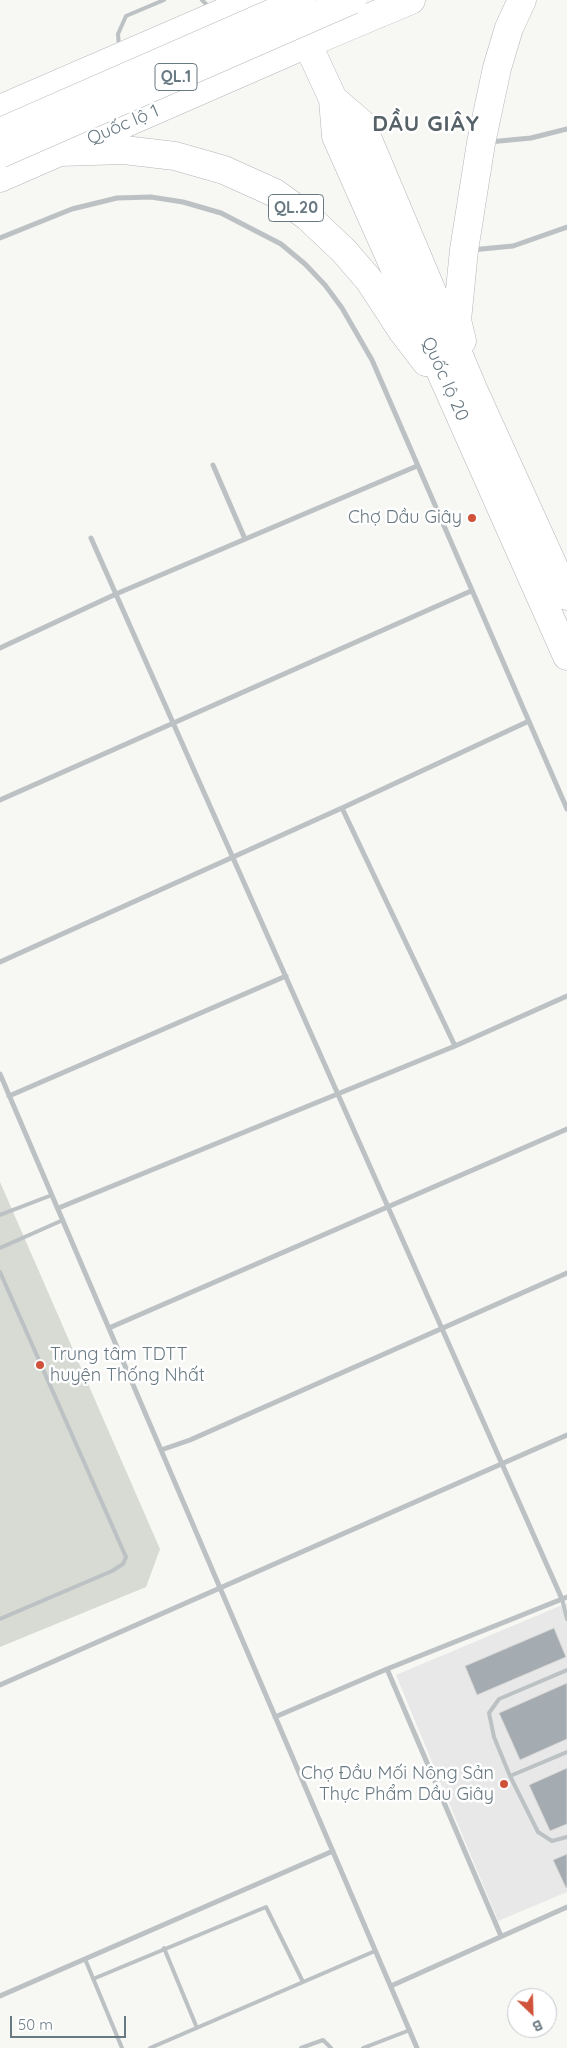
<!DOCTYPE html>
<meta charset="utf-8">
<style>
body{margin:0}
#map{position:relative;width:567px;height:2048px;overflow:hidden;background:#f7f7f4;font-family:Quicksand,sans-serif}
canvas{display:block}
.north{position:absolute;left:507px;top:1988px;width:50px;height:50px;box-sizing:border-box;background:#fff;border:1px solid #c3c9cd;border-radius:50%;rotate:156deg;font-size:14px;font-weight:700;line-height:20px;text-align:center;color:#697982}
.north::after{content:'';display:block;margin:auto;width:18px;height:22px;background:#d1523a;clip-path:polygon(50% 0,100% 100%,50% 72%,0 100%)}
.scale{position:absolute;left:10px;top:2016px;width:116px;height:22px;box-sizing:border-box;border:2px solid #697982;border-top:0;padding-left:6px;font-size:15px;line-height:18px;white-space:nowrap;color:#697982;-webkit-text-stroke:4px #fff;paint-order:stroke}
</style>
<div id="map">
<canvas width="567" height="2048"></canvas>
<div class="north">B</div>
<div class="scale">50 m</div>
</div>
<script>
const ctx = document.querySelector('canvas').getContext('2d');
ctx.lineJoin = 'round';
function fill(path, color) { ctx.fillStyle = color; ctx.fill(path, 'evenodd'); }
const toPath = rows => new Path2D(rows.map(r => 'M' + r).join(''));
function trace(path, color, width, dash) { ctx.strokeStyle = color; ctx.lineWidth = width; ctx.lineCap = dash ? 'butt' : 'round'; ctx.setLineDash(dash || []); ctx.stroke(path); }
function write(font, color, halo, rows, align = 'center') {
  ctx.font = font + ' Quicksand,sans-serif'; ctx.lineWidth = 5; ctx.setLineDash([]); ctx.textBaseline = 'middle'; ctx.strokeStyle = halo; ctx.fillStyle = color; for (const [text, x, y, turn = 0] of rows) {
    ctx.save(); ctx.translate(x, y); ctx.rotate((+turn || 0) * Math.PI / 180); ctx.textAlign = isNaN(turn) ? turn : align; if (halo) ctx.strokeText(text, 0, 0); ctx.fillText(text, 0, 0); ctx.restore();
  }
}
const built = toPath([
 [567,1603,567,1892,498,1921,396,1675]
]);
const green = toPath([
 [0,1182,160,1549,146,1587,0,1647]
]);
const building = toPath([
 [554,1628,566,1657,477,1695,465,1666,554,1628],
 [567,1683,567,1739,520,1760,499,1713,567,1683],
 [567,1768,567,1824,550,1831,529,1785,567,1768],
 [567,1854,567,1887,566,1888,553,1860,567,1854]
]);
const lane = toPath([
 [202,0,209,7],
 [119,46,118,34,126,16,164,0],
 [0,1215,52,1195],
 [0,1248,63,1220],
 [0,1272,126,1557,123,1564,112,1571,0,1619],
 [562,1599,567,1619],
 [567,1670,499,1699,489,1713,494,1737,510,1776,538,1832,552,1841,567,1837],
 [510,1776,567,1752],
 [164,1948,197,2028],
 [85,1959,122,2048],
 [93,1979,266,1907,303,1982],
 [150,2048,375,1951],
 [301,2048,323,2040,331,2048],
 [363,2048,410,2030]
]);
const street = toPath([
 [489,142,531,138,567,129],
 [0,238,72,209,117,198,151,197,183,202,221,213,281,244,305,264,325,285,342,308,372,360,567,809],
 [471,250,513,246,567,227],
 [213,465,245,539],
 [91,538,562,1599],
 [0,648,116,594,417,466],
 [0,800,471,591],
 [342,808,455,1046],
 [0,962,342,808,529,721],
 [0,1074,417,2048],
 [9,1096,286,976],
 [61,1207,455,1046,567,996],
 [109,1328,567,1129],
 [161,1450,190,1440,567,1273],
 [387,1669,501,1936],
 [0,1685,567,1435],
 [275,1717,387,1669,567,1597],
 [391,1986,567,1907],
 [0,1996,333,1851]
]);
const highway = toPath([
 [316,40,411,0],
 [308,45,333,99,336,136,567,656],
 [292,47,308,45,323,34,329,16,325,0],
 [333,99,361,123,473,389,567,596],
 [0,109,252,0],
 [60,152,124,150,175,156,224,170,275,193,308,217,344,251,369,280,403,332,426,362],
 [0,178,300,47],
 [462,341,457,320,464,250,481,143,497,68,509,28,522,0]
]);
const highwayBridge = toPath([
 [0,132,302,0],
 [0,154,352,0]
]);
const markers = [
 [472,518,5,"#d1523a"],
 [40,1365,5,"#d1523a"],
 [504,1784,5,"#d1523a"]
];
const shields = [
 [176,77,42],
 [296,208,55]
];
const shieldNames = [
 ["QL.1",176,77],
 ["QL.20",296,208]
];
const streetNames = [
 ["Quốc lộ 1",123,125,-23],
 ["Quốc lộ 20",445,379,66]
];
const poiNames = [
 ["Chợ Dầu Giây",462,518],
 ["Trung tâm TDTT",50,1355,"left"],
 ["huyện Thống Nhất",50,1376,"left"],
 ["Chợ Đầu Mối Nông Sản",494,1774],
 ["Thực Phẩm Dầu Giây",494,1795]
];
const districtNames = [
 ["DẦU GIÂY",426,124]
];
fill(built, '#e8e8e8');
fill(green, '#d7dbd4');
fill(building, '#a4acb1');
trace(building, '#d9d8d7', 1);
trace(highway, '#b2b6b9', 29);
trace(lane, '#bcc1c4', 4);
trace(street, '#bcc1c4', 5);
trace(highway, '#fff', 28);
trace(highwayBridge, '#b2b6b9', 29, []);
trace(highwayBridge, '#fff', 28);
for (const [x, y, r, color] of markers) { const dot = new Path2D(); dot.arc(x, y, r, 0, 2 * Math.PI); ctx.fillStyle = color; ctx.fill(dot); trace(dot, '#fff', 2); }
for (const [x, y, w] of shields) { const box = new Path2D(); box.roundRect(x - w / 2, y - 13.5, w, 27, 4); ctx.fillStyle = '#fff'; ctx.fill(box); trace(box, '#697982', 1); }
write('bold 16px', '#697982', null, shieldNames);
write('18px', '#697982', '#fff', streetNames);
write('18px', '#697982', '#fff', poiNames, 'right');
ctx.letterSpacing = '1px';
write('bold 22px', '#566268', '#fff', districtNames);
ctx.letterSpacing = '0px';
</script>
